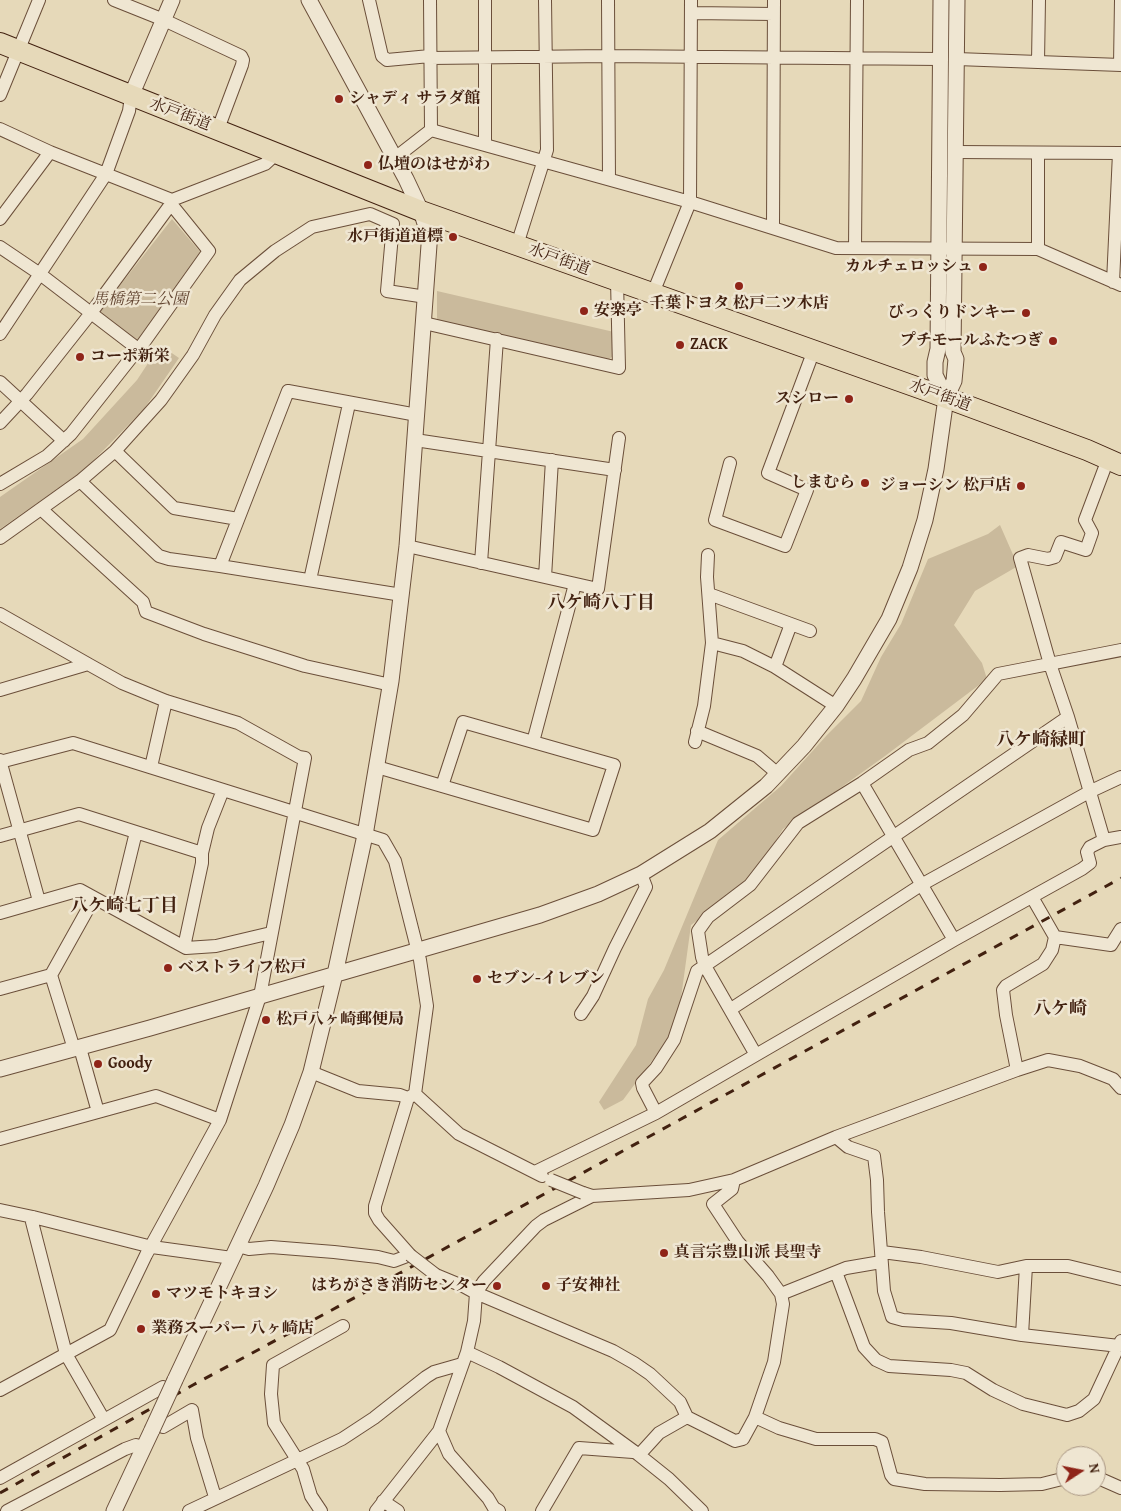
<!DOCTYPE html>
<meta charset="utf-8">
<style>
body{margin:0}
#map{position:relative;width:1121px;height:1511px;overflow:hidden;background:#e6d9b9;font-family:"Gentium Book Plus",serif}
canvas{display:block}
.north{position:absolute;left:1056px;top:1446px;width:50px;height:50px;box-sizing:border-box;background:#efe6d2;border:1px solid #aa9784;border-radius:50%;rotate:79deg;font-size:14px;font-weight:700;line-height:20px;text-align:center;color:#422110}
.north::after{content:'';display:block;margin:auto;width:18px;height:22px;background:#8f2418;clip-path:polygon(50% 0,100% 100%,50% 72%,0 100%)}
</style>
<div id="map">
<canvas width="1121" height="1511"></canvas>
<div class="north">N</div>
</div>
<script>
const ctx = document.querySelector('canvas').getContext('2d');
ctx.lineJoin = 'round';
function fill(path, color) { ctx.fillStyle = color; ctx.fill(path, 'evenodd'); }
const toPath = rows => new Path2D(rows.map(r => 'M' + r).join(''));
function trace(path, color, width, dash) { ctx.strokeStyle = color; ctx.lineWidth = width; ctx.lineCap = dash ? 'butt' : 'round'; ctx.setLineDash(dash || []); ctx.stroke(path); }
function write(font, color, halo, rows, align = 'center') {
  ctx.font = font + ' "Gentium Book Plus","Noto Serif JP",serif'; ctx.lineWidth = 5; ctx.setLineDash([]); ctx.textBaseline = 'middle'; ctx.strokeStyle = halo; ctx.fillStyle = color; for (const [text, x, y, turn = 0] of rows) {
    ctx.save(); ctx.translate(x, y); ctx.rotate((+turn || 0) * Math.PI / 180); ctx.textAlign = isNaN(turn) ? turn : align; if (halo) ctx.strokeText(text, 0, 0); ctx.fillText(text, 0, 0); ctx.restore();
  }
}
const green = toPath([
 [172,219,202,254,140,343,100,311],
 [437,291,614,332,615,355,609,359,495,336,437,321],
 [160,345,179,358,144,409,83,471,0,529,0,497,83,439,137,380],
 [1000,525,1018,566,975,591,954,625,982,663,987,679,885,756,783,829,751,881,691,925,677,1027,623,1100,604,1110,599,1102,636,1045,648,999,664,970,718,840,781,786,827,735,861,701,881,657,901,624,928,559,988,534]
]);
const minor = toPath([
 [114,0,164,20,241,56,243,60,242,65,218,129],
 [369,0,382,56,387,60,430,56],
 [485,0,485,145],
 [608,0,609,179],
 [1039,0,1038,62,1121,65],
 [691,13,774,14],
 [430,58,609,56,940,59],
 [957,59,1038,62],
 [1120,65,1121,0],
 [0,95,39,0],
 [0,129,50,152],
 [431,130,690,202,836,248,1038,249,1121,285],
 [956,152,1119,153],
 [1038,154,1038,249],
 [395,158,431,130,430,0],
 [0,219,50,152,172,200],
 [773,227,774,0],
 [517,245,547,150,545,0],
 [0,247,40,274,138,349],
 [855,248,857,0],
 [1113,282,1119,153,1121,153],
 [653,293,690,202,691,0],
 [424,323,619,368,617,280],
 [0,334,106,174,129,111,131,96],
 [0,382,64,441],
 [0,423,27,394,91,313,171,204,172,200,265,164,277,153],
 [415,440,615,470],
 [115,451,174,508,238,519],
 [730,463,715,520,785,546,807,490,768,473,814,350],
 [80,481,159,556,169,559,220,566,402,595],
 [0,484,47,456,71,434,138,349,142,345,209,251,171,204],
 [41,509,143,602,146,612,204,634,305,666,391,685],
 [0,538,80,481,115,451,161,400,193,355,215,315,240,280,275,251,312,227,370,214,393,224,387,291,426,297],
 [407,546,598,589,619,438],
 [481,563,497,339],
 [220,566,288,391,417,415],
 [545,577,552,460],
 [310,580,349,404],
 [709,594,810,631],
 [0,614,88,664,0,690],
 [712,643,743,651,775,667,836,706],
 [775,667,791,624],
 [697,731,757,756,778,774],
 [533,742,575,584],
 [695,742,704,706,712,643,707,577,708,555],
 [0,760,39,901],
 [0,762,73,743,383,840,395,861,420,960,427,1006,415,1094,408,1098,375,1206,375,1213,379,1220,410,1255,394,1261,378,1257,334,1252,271,1247,249,1249,238,1246],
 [151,767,166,701],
 [377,767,442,786,593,830,614,765,463,722,442,786],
 [862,783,954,940],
 [0,836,79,814,202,853,208,828,223,790],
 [1104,840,1121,837],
 [117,910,136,832],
 [0,913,80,890,186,948,216,946,271,933],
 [1055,937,1111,945,1121,929],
 [184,947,202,863,202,853],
 [0,989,51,975],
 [731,1009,921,885,1089,792,1121,777],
 [581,1014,593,996,615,948,646,887,641,874],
 [80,1048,98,1112],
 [74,1049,51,975,94,898],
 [756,1055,705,966,702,957,698,931,708,917,750,885,798,823,862,783,909,750,928,743,963,715,998,674,1121,650],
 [1017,1070,1006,1015,1003,990,1006,986,1043,964,1052,950,1055,937,1032,897],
 [311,1072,358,1091,400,1095,408,1098],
 [415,1094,459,1134,542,1176],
 [656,1113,643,1088,642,1083,656,1068,674,1040,697,971,1068,717],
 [836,1137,848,1147,874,1156,877,1180,878,1212,884,1291,892,1317,903,1320,951,1323,1022,1335,1119,1346],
 [0,1139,156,1096,220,1120],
 [535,1172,656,1113,954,940,1082,869,1090,863,1087,852,1090,847,1104,840,1068,717,1050,664,1020,558,1028,555,1048,559,1055,557,1061,542,1086,550,1092,533,1085,520,1108,459],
 [734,1180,732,1189,713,1204,738,1242,768,1276,781,1294],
 [583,1193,592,1196,689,1190,734,1180,836,1137,1017,1070,1048,1060,1080,1066,1113,1079,1121,1088],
 [0,1210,33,1217,152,1247,232,1258],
 [33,1217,32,1222,66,1354,110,1330,146,1255,220,1120,260,996,305,758,299,757,238,723,166,701,122,683,88,664],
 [882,1252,921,1257,998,1272,1026,1266,1068,1266,1121,1279],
 [836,1272,864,1347,876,1360,889,1366,951,1370,966,1373,993,1390,1023,1404,1067,1415,1079,1411,1094,1399,1121,1341],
 [436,1275,465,1287,476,1293,484,1281,536,1226,544,1220,592,1196],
 [1022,1335,1026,1266],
 [467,1352,499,1367,573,1407,639,1455,669,1479,702,1511],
 [0,1390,66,1354,104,1420,163,1387,170,1391],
 [755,1417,779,1428,816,1439,875,1439,882,1442,891,1475,894,1479,925,1484,1000,1485,1042,1484,1066,1478],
 [155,1422,163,1427,192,1410,197,1438,215,1497],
 [639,1455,659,1433,687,1417,735,1441,743,1439,755,1417,774,1362,783,1304,781,1294,846,1268,881,1262],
 [1096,1477,1121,1488],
 [0,1478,104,1420],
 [383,1501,398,1511],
 [7,1511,125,1449,136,1445,144,1447],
 [189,1511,342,1439,374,1418,426,1377,434,1372,462,1364],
 [321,1511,311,1496,303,1469,274,1423,271,1394,273,1365,343,1326],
 [376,1511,439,1431],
 [499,1511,494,1508,488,1498,449,1454,439,1431,467,1352,474,1321,476,1293,613,1351,634,1363,650,1374,680,1402,687,1417],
 [542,1511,579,1448,633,1452]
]);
const tertiary = toPath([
 [941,0,938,349,935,362,935,375,946,398],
 [131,96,172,0],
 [0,1069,150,1028,502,926,540,915,598,894,641,874,710,831,766,786,804,746,836,706,854,679,889,619,910,568,925,520,936,469,946,398,954,381,956,359,953,352,957,0],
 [175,1380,266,1186,292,1125,311,1072,335,974,365,835,391,681,407,546,429,245,429,236,421,211,406,179,309,0],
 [114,1511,152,1430]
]);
const trunk = toPath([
 [0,43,421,211,922,389,1087,450,1121,465]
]);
const rail = toPath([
 [0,1493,193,1385,380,1284,1121,878]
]);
const minorBridge = toPath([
 [551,1180,583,1193],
 [410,1255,436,1275]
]);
const tertiaryBridge = toPath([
 [152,1430,175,1380]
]);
const markers = [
 [339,99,5,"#8f2418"],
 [368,165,5,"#8f2418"],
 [453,237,5,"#8f2418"],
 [983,267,5,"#8f2418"],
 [739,286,5,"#8f2418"],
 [584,311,5,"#8f2418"],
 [1026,313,5,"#8f2418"],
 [1053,341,5,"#8f2418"],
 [680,345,5,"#8f2418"],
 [80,357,5,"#8f2418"],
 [849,399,5,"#8f2418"],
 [865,483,5,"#8f2418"],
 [1021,486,5,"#8f2418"],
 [168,968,5,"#8f2418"],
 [477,979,5,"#8f2418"],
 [266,1020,5,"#8f2418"],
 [98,1064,5,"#8f2418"],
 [664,1253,5,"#8f2418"],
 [497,1286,5,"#8f2418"],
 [546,1286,5,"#8f2418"],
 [156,1294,5,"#8f2418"],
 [141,1329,5,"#8f2418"]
];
const poiNames = [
 ["シャディ サラダ館",349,99],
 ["仏壇のはせがわ",378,165],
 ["水戸街道道標",443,237,"right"],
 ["カルチェロッシュ",973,267,"right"],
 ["千葉トヨタ 松戸二ツ木店",739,304,"center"],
 ["安楽亭",594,311],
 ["びっくりドンキー",1016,313,"right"],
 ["プチモールふたつぎ",1043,341,"right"],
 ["ZACK",690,345],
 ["コーポ新栄",90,357],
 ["スシロー",839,399,"right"],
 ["しまむら",855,483,"right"],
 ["ジョーシン 松戸店",1011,486,"right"],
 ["ベストライフ松戸",178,968],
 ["セブン-イレブン",487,979],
 ["松戸八ヶ崎郵便局",276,1020],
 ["Goody",108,1064],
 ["真言宗豊山派 長聖寺",674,1253],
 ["はちがさき消防センター",487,1286,"right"],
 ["子安神社",556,1286],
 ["マツモトキヨシ",166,1294],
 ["業務スーパー 八ヶ崎店",151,1329]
];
const streetNames = [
 ["水戸街道",180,115,21],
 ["水戸街道",559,260,20],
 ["水戸街道",940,396,20]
];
const parkNames = [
 ["馬橋第二公園",140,300]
];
const neighbourhoodNames = [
 ["八ケ崎八丁目",601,603],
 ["八ケ崎緑町",1041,740],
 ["八ケ崎七丁目",124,906],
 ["八ケ崎",1060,1009]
];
fill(green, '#caba9c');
trace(minor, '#6b4f3a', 14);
trace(tertiary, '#6b4f3a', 17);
trace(trunk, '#422110', 22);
trace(minor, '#efe6d2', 12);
trace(tertiary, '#efe6d2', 15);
trace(trunk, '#e6d9b9', 20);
trace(rail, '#422110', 3, [9, 9]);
trace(minorBridge, '#6b4f3a', 14, []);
trace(tertiaryBridge, '#6b4f3a', 17, []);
trace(minorBridge, '#efe6d2', 12);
trace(tertiaryBridge, '#efe6d2', 15);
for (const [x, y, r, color] of markers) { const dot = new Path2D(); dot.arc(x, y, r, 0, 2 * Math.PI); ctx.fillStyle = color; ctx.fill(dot); trace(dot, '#efe6d2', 2); }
write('bold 16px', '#422110', '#efe6d2', poiNames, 'left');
write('16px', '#422110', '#efe6d2', streetNames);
write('italic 16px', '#644733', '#efe6d2', parkNames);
write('bold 18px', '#422110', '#efe6d2', neighbourhoodNames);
</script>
